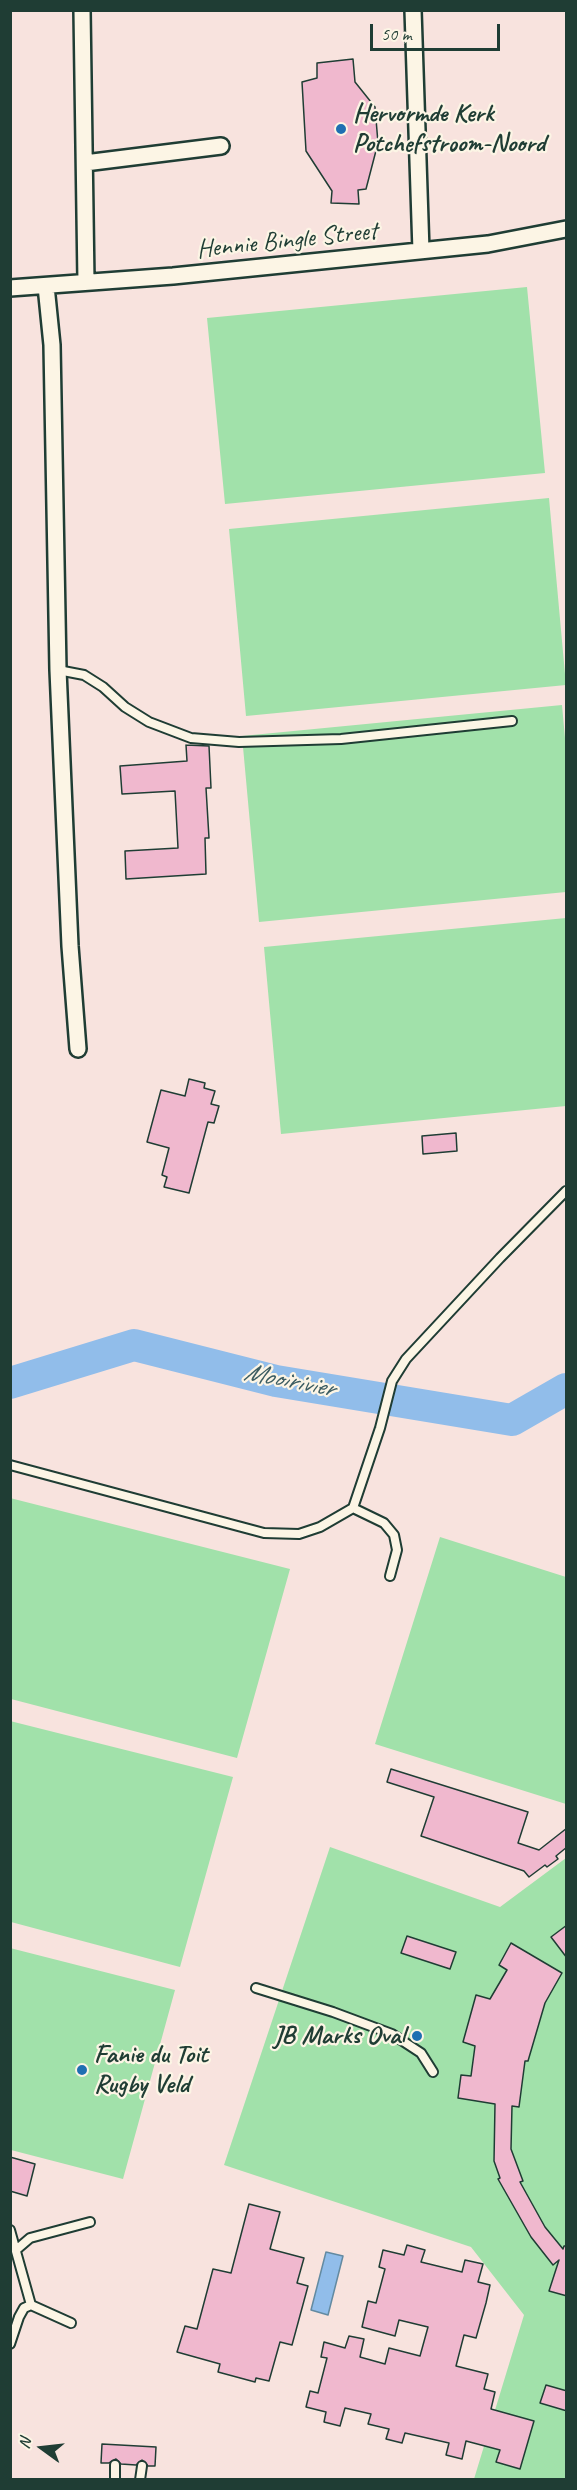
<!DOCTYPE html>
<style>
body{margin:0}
#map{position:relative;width:577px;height:2490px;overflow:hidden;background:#f8e3de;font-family:Caveat,sans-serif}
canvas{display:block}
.frame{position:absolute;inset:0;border:12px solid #1f3d34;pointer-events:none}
.north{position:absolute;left:12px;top:2418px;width:60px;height:60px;-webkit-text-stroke:4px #fcf5e5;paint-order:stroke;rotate:285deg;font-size:16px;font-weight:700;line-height:24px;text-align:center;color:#1f3d34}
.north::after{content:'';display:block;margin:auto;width:21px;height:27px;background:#1f3d34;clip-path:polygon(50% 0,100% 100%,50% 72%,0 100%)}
.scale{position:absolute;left:370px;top:24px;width:130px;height:27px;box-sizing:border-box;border:3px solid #1f3d34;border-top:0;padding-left:8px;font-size:18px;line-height:21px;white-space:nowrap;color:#1f3d34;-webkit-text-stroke:4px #fcf5e5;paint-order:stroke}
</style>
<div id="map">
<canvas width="577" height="2490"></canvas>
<div class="frame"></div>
<div class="north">N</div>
<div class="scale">50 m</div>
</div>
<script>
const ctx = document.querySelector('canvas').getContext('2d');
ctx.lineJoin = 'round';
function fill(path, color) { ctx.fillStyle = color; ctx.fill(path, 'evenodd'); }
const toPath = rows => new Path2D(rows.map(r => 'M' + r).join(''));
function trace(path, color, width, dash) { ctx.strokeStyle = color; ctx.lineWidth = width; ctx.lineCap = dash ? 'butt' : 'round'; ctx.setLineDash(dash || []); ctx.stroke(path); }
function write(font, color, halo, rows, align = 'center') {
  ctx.font = font + ' Caveat,sans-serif'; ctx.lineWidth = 4.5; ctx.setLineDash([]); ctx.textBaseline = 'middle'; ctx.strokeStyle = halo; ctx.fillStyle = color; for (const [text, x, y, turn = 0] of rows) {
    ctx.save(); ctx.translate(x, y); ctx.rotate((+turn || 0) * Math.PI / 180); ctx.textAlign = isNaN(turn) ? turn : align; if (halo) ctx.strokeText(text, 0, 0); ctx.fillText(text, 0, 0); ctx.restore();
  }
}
const green = toPath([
 [527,287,545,473,225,504,207,318],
 [549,498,566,685,246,716,229,529],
 [562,705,566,749,566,892,259,922,242,736],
 [566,918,566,1106,281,1134,264,947],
 [10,1498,290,1569,237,1758,11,1699],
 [440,1537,566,1577,566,1804,375,1744],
 [10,1721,233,1777,180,1967,11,1922],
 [330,1847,500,1907,566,1858,566,2479,474,2479,524,2315,471,2247,224,2165],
 [10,1948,175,1990,123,2179,11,2150]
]);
const water = toPath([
 [326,2252,343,2256,328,2315,311,2310,326,2252]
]);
const river = toPath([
 [10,1383,134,1345,276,1381,512,1420,566,1389]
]);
const building = toPath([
 [353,59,355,82,375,107,378,143,366,189,358,190,359,204,331,203,332,191,306,151,302,82,317,78,317,63,353,59],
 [186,745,209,746,211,788,206,788,209,838,205,838,206,874,126,879,125,851,178,848,175,791,122,794,120,766,187,761,186,745],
 [189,1079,205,1083,204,1088,215,1091,211,1104,219,1106,214,1123,208,1122,189,1193,164,1187,167,1177,162,1175,169,1148,147,1142,161,1090,185,1096,189,1079],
 [456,1133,457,1151,423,1154,422,1136,456,1133],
 [391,1769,528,1812,518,1843,539,1850,567,1828,567,1847,556,1856,558,1859,547,1867,545,1865,529,1877,524,1871,421,1836,434,1797,387,1782,391,1769],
 [567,1925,567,1958,551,1937,567,1925],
 [407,1936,456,1952,450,1969,401,1953,407,1936],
 [511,1943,562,1973,545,2003,528,2061,525,2061,519,2107,512,2106,511,2149,523,2181,520,2182,545,2227,563,2249,564,2246,567,2246,567,2296,549,2291,559,2260,553,2265,531,2237,498,2179,500,2178,494,2161,495,2104,458,2098,461,2075,471,2076,475,2046,463,2042,476,1995,490,1999,507,1970,499,1965,511,1943],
 [10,2157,35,2164,27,2196,10,2191,10,2157],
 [249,2204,280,2212,270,2249,304,2258,297,2283,308,2286,292,2345,280,2342,269,2381,256,2378,255,2382,218,2372,220,2364,177,2352,185,2326,197,2329,213,2269,231,2273,249,2204],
 [407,2245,425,2250,421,2262,462,2272,465,2260,483,2264,478,2282,490,2285,486,2303,476,2338,464,2335,456,2366,488,2374,484,2389,495,2392,491,2409,534,2421,520,2469,496,2462,500,2450,466,2441,462,2459,446,2455,449,2443,405,2433,402,2443,386,2439,389,2429,368,2424,371,2414,345,2408,340,2426,324,2422,326,2412,306,2407,310,2391,318,2393,327,2358,321,2357,324,2342,345,2348,349,2336,364,2339,360,2357,385,2364,389,2348,420,2356,428,2327,399,2320,395,2336,362,2327,368,2301,376,2303,385,2269,379,2267,383,2250,404,2255,407,2245],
 [546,2385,567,2391,567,2411,540,2403,546,2385],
 [102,2444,156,2447,155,2466,148,2466,142,2460,136,2465,121,2464,116,2459,109,2463,101,2463,102,2444]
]);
const service = toPath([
 [58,670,84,675,103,687,125,707,149,722,191,738,239,742,341,739,512,721],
 [10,1465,264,1533,299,1534,320,1527,353,1508],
 [390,1576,397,1550,394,1535,384,1523,353,1508,380,1428,392,1381,406,1359,500,1258,566,1191],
 [256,1988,333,2012,392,2034,421,2053,433,2072],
 [10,2230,31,2305],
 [16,2250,30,2238,90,2222],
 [31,2305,71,2323],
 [10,2344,19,2317,24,2308,31,2305],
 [115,2465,115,2480],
 [140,2480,142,2466]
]);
const minor = toPath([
 [82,10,86,282],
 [413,10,421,251],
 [85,163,221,146],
 [46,286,52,345,58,670,70,946,78,1049],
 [10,288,173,276,488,244,566,229]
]);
const markers = [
 [341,129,6,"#1f6fb2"],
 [417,2036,6,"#1f6fb2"],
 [82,2070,6,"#1f6fb2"]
];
const poiNames = [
 ["Hervormde Kerk",353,114],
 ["Potchefstroom-Noord",353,144],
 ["JB Marks Oval",405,2036,"right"],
 ["Fanie du Toit",94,2055],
 ["Rugby Veld",94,2085]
];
const streetNames = [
 ["Hennie Bingle Street",287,241,-6]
];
const waterNames = [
 ["Mooirivier",289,1381,11]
];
fill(green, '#a1e1aa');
fill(water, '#91bdea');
trace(water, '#638aa1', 1.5);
trace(river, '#91bdea', 32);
fill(building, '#f0b8ce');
trace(building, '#1f3d34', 1.5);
trace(service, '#1f3d34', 12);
trace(minor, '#1f3d34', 20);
trace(service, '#fcf5e5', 8);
trace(minor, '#fcf5e5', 15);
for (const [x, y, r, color] of markers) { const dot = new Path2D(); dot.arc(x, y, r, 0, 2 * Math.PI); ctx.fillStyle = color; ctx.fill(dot); trace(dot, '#fcf5e5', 2); }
write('bold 26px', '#1f3d34', '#fcf5e5', poiNames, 'left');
write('26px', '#1f3d34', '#fcf5e5', streetNames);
write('italic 27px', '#3c5d62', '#fcf5e5', waterNames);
</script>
